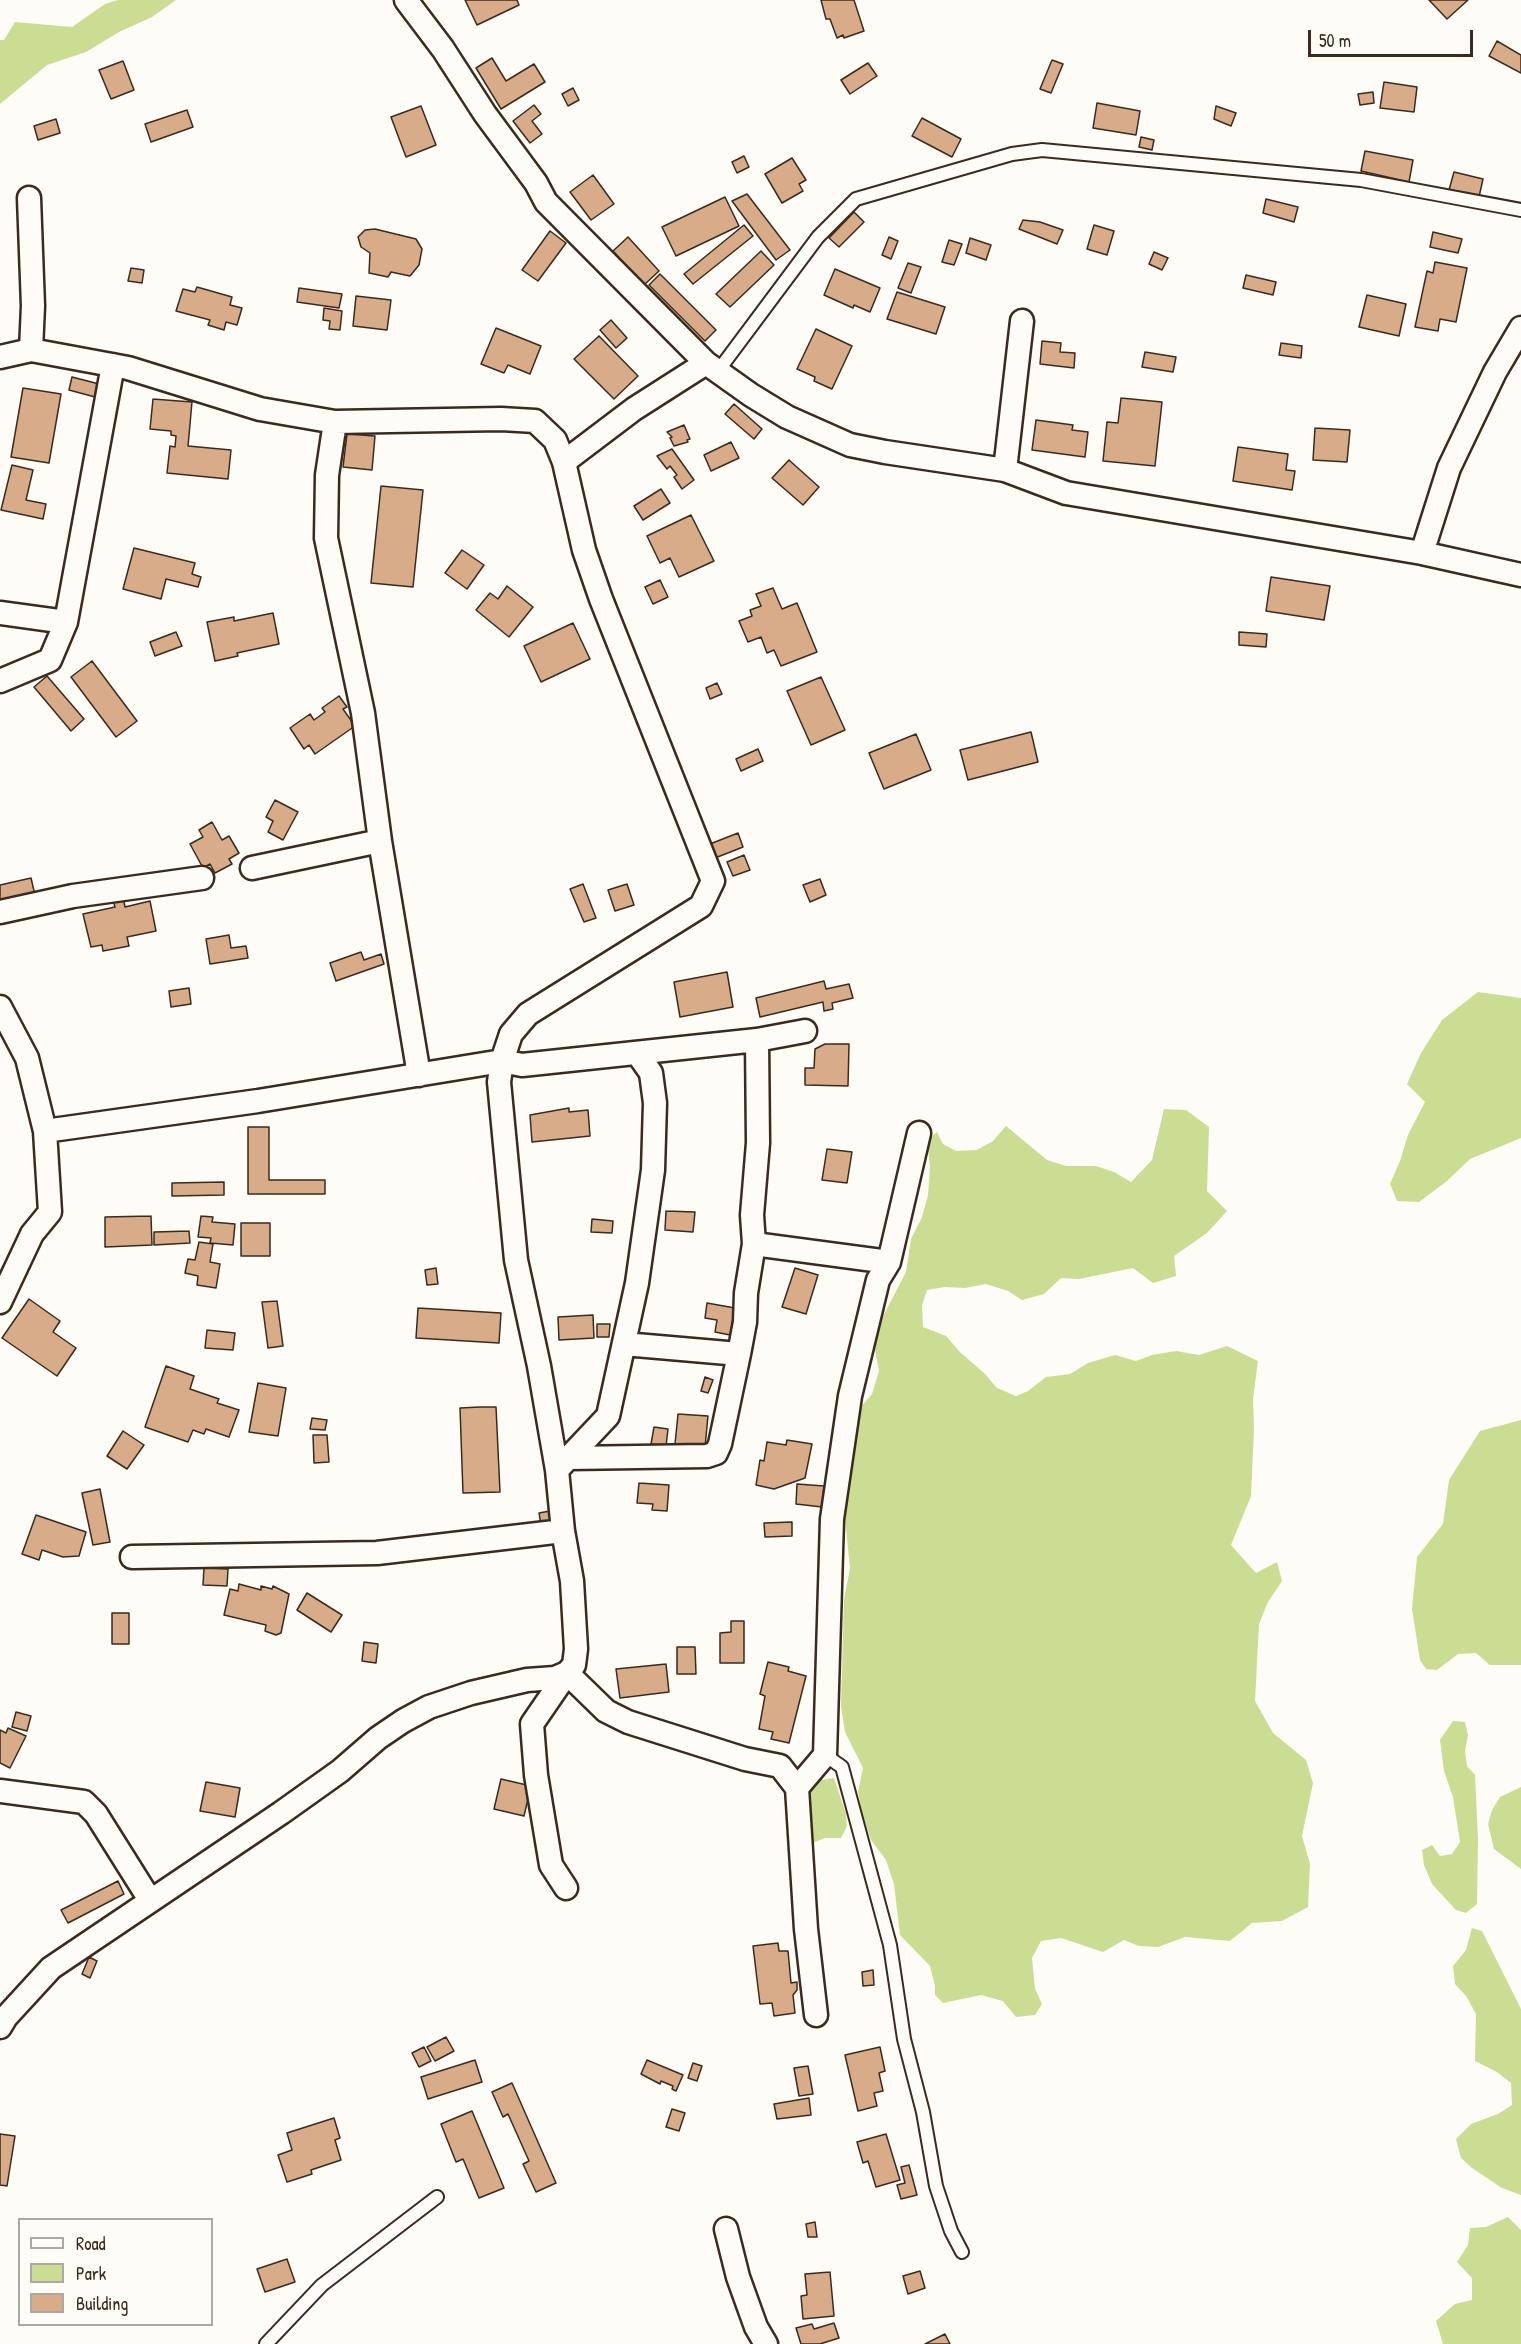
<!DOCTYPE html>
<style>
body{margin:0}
#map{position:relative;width:1521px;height:2344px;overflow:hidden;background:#fdfcf7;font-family:"Patrick Hand",sans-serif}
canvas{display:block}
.legend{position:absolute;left:18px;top:2218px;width:195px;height:108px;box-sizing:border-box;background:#fdfcf7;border:2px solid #afa8a0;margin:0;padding:8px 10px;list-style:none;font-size:18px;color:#3b2a1e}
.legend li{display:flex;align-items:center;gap:12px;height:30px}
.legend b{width:30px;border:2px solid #afa8a0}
.scale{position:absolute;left:1308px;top:30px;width:165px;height:27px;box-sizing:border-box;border:3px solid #3b2a1e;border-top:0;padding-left:8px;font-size:18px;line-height:21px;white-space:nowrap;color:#3b2a1e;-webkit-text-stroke:4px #fdfcf7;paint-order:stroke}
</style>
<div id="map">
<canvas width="1521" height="2344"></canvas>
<ul class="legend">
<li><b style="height:8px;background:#fdfcf7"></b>Road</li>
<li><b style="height:16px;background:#cbdd92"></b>Park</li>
<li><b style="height:16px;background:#d8ac89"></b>Building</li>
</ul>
<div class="scale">50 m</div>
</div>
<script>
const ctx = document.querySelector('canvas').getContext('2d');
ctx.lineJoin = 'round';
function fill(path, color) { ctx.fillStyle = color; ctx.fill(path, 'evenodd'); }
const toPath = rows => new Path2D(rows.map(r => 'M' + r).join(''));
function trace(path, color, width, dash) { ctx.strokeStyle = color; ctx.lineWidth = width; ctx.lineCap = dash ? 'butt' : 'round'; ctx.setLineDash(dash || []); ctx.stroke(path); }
const green = toPath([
 [118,0,176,0,152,17,119,32,86,52,47,65,0,104,0,40,4,40,15,22,72,27,105,4],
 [1478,992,1521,998,1521,1138,1470,1159,1447,1181,1419,1202,1397,1201,1390,1184,1400,1161,1408,1135,1425,1102,1407,1084,1421,1053,1442,1020],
 [1164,1109,1186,1110,1209,1127,1207,1191,1227,1211,1207,1233,1174,1256,1176,1276,1153,1283,1133,1268,1079,1279,1061,1278,1044,1294,1022,1300,1008,1291,986,1284,965,1288,945,1287,927,1290,922,1305,923,1327,946,1336,960,1352,985,1374,997,1388,1016,1396,1028,1391,1046,1377,1070,1374,1088,1363,1115,1355,1136,1361,1152,1355,1176,1351,1199,1355,1227,1346,1258,1361,1253,1399,1254,1428,1251,1496,1231,1545,1256,1573,1277,1562,1282,1581,1268,1602,1259,1624,1255,1701,1273,1733,1306,1760,1313,1783,1302,1836,1310,1864,1308,1907,1282,1921,1252,1923,1230,1941,1185,1937,1158,1947,1139,1946,1124,1940,1103,1952,1061,1938,1041,1941,1032,1958,1035,1989,1042,2004,1035,2015,1016,2017,1003,2001,981,1995,943,2003,935,1995,935,1986,930,1966,900,1935,894,1884,886,1860,871,1840,862,1813,858,1792,863,1768,845,1732,841,1707,844,1600,850,1568,845,1519,845,1488,859,1409,872,1394,879,1371,875,1350,879,1324,906,1272,911,1239,922,1217,928,1195,930,1167,927,1140,937,1132,943,1144,956,1151,977,1150,993,1141,1006,1126,1047,1160,1066,1166,1096,1166,1114,1172,1131,1182,1152,1160],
 [1521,1420,1521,1665,1490,1665,1476,1653,1458,1654,1437,1670,1426,1669,1420,1660,1412,1609,1417,1557,1443,1524,1449,1480,1480,1431],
 [1453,1721,1465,1722,1468,1735,1465,1751,1467,1766,1475,1775,1478,1839,1477,1904,1466,1913,1456,1910,1432,1884,1424,1865,1422,1850,1432,1845,1440,1856,1452,1854,1460,1842,1453,1797,1444,1771,1440,1740],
 [834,1778,846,1814,847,1826,841,1838,825,1838,810,1844,808,1786,820,1780],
 [1521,1787,1521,1869,1494,1849,1488,1824,1492,1810,1500,1797],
 [1472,1928,1482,1931,1521,2009,1521,2195,1502,2188,1472,2168,1461,2158,1456,2139,1471,2124,1498,2114,1512,2105,1511,2083,1497,2072,1475,2061,1476,2014,1466,1996,1455,1984,1453,1966,1466,1950],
 [1508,2217,1521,2230,1521,2344,1443,2344,1436,2321,1455,2304,1472,2300,1472,2278,1457,2262,1468,2245,1470,2228,1486,2227]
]);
const building = toPath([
 [465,0,517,0,519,5,477,25,465,0],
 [821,0,854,0,864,31,844,38,843,35,837,38,830,19,826,19,821,0],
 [1429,0,1468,0,1447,19,1429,0],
 [1497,41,1521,55,1521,73,1489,56,1497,41],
 [492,58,506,81,534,64,545,82,501,109,476,68,492,58],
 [1052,60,1063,64,1051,93,1040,89,1052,60],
 [123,61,134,90,111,99,99,70,123,61],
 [868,63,877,76,850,94,841,80,868,63],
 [1384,82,1417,87,1414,112,1380,108,1384,82],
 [573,88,579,100,568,106,562,94,573,88],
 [1373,92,1374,103,1360,105,1358,94,1373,92],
 [1097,103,1140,111,1136,135,1093,128,1097,103],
 [534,105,541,114,532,121,542,134,530,143,513,121,534,105],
 [421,106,436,145,406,157,391,117,421,106],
 [1216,106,1236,113,1231,126,1214,119,1216,106],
 [187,110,193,127,151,142,145,124,187,110],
 [922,118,961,139,952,157,912,136,922,118],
 [56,119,60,133,38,140,34,126,56,119],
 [1141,137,1154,140,1152,150,1139,147,1141,137],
 [1365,151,1413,160,1409,182,1361,171,1365,151],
 [744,156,749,167,737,173,732,162,744,156],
 [792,158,806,180,799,184,803,191,782,203,765,174,792,158],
 [1454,172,1483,179,1479,197,1449,190,1454,172],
 [593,175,614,204,591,220,570,192,593,175],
 [747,194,790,250,776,260,732,201,747,194],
 [725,197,739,226,676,256,662,227,725,197],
 [1266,199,1298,207,1294,222,1263,213,1266,199],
 [854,212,864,222,839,247,829,238,854,212],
 [1023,220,1040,222,1063,230,1057,244,1019,229,1023,220],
 [744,225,753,236,693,284,684,274,744,225],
 [1094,225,1114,231,1107,255,1087,249,1094,225],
 [375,229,416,239,422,249,419,265,410,276,391,272,388,277,369,273,370,253,361,247,358,237,365,230,375,229],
 [550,231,566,243,538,281,522,270,550,231],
 [1433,232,1462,239,1458,253,1430,247,1433,232],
 [628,237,659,271,644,285,613,251,628,237],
 [889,237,898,241,891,259,882,255,889,237],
 [970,238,991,245,986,260,966,253,970,238],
 [949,240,962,244,954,265,942,262,949,240],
 [761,251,774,265,730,307,716,294,761,251],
 [1154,252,1168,258,1162,270,1149,264,1154,252],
 [1435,262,1467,268,1456,322,1440,319,1438,331,1415,327,1427,271,1433,273,1435,262],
 [908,263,921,267,911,293,898,288,908,263],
 [131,268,144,270,142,283,128,281,131,268],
 [835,269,880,288,870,312,854,305,853,308,824,295,835,269],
 [660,274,716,330,705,341,649,285,660,274],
 [1246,275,1276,282,1273,295,1243,288,1246,275],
 [197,287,232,297,230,305,242,308,237,325,226,322,224,330,208,325,210,320,176,311,183,289,195,292,197,287],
 [299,288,342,294,339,308,297,302,299,288],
 [897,292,945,307,936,334,887,319,897,292],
 [1367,295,1406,304,1399,336,1359,327,1367,295],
 [356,296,391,300,387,330,353,326,356,296],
 [324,308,342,311,340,330,329,329,330,321,323,320,324,308],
 [611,320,627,338,616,348,600,330,611,320],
 [496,328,541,346,530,374,508,365,504,373,481,364,496,328],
 [816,329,852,346,832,389,814,381,815,377,797,369,816,329],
 [599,336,638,376,614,399,574,359,599,336],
 [1042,341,1061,343,1060,352,1075,353,1074,368,1040,364,1042,341],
 [1281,343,1302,346,1301,358,1279,355,1281,343],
 [1145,352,1176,357,1173,372,1142,367,1145,352],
 [72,377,99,384,95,397,69,390,72,377],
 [23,388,61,394,49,463,11,457,23,388],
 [1121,398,1162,402,1155,466,1103,461,1107,422,1118,423,1121,398],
 [153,399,192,402,188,446,231,450,228,479,167,473,170,446,175,447,176,436,171,435,171,431,150,429,153,399],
 [734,404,762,429,754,439,725,414,734,404],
 [1036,420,1073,425,1072,430,1088,432,1085,457,1032,450,1036,420],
 [684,425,690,439,687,440,688,442,674,446,670,438,672,437,667,432,684,425],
 [1315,428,1350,430,1347,462,1313,460,1315,428],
 [347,434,375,436,372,470,343,467,347,434],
 [731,442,739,458,711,471,704,455,731,442],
 [1238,447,1288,454,1286,470,1295,471,1292,490,1233,481,1238,447],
 [672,449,694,480,682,489,674,477,677,475,670,466,667,469,657,456,672,449],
 [789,460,819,487,803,505,772,478,789,460],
 [12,465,33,470,26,500,46,504,43,519,1,510,12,465],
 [381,486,423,490,413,587,371,583,381,486],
 [661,489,670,503,643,520,634,506,661,489],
 [691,515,714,561,679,577,670,558,660,563,647,536,691,515],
 [134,548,195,563,192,574,201,577,198,587,166,579,161,599,123,589,134,548],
 [462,550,484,565,467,589,445,573,462,550],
 [1271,577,1330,586,1324,620,1266,611,1271,577],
 [660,580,668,597,653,604,645,587,660,580],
 [507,586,533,607,509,637,476,610,490,593,498,599,507,586],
 [773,588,782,609,797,603,817,652,781,666,774,650,767,653,761,637,748,642,739,621,752,616,750,610,761,606,756,594,773,588],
 [273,613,279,644,237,653,238,656,215,661,207,622,234,617,234,621,273,613],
 [573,623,590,659,541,682,524,646,573,623],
 [176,632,182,646,155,656,150,642,176,632],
 [1239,632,1267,634,1266,647,1239,645,1239,632],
 [92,661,137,721,116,737,71,677,92,661],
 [47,676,84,719,71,731,34,687,47,676],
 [821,677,845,730,811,745,787,691,821,677],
 [717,683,722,694,710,699,706,688,717,683],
 [339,696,347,707,343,709,355,726,315,754,309,745,304,749,290,728,310,714,314,720,325,712,322,708,339,696],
 [1031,732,1038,762,968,780,960,750,1031,732],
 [916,734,931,770,884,789,869,753,916,734],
 [758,749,763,761,741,771,736,759,758,749],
 [275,800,298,812,283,840,268,832,273,821,266,817,275,800],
 [212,822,222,840,229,836,239,853,229,859,232,864,215,873,210,864,203,868,190,844,203,837,199,830,212,822],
 [738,833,743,847,715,858,710,844,738,833],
 [744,855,750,870,733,876,727,862,744,855],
 [31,878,35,895,0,903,0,885,31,878],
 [820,879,826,895,810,902,803,885,820,879],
 [583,884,596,918,584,922,570,889,583,884],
 [627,884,634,905,615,911,608,890,627,884],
 [123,897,125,907,150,901,156,931,127,937,129,946,103,951,102,945,91,947,83,914,115,907,113,900,123,897],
 [229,935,231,948,246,946,248,958,210,964,206,939,229,935],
 [361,952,364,960,381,954,384,964,336,981,330,963,361,952],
 [727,972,733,1007,680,1017,674,982,727,972],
 [824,981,826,989,849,984,853,998,832,1003,833,1009,824,1011,823,1002,760,1017,756,998,824,981],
 [189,988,191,1004,171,1007,169,991,189,988],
 [825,1044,849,1044,848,1086,805,1085,805,1068,814,1068,815,1049,825,1044],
 [569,1108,569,1112,588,1110,590,1136,532,1142,530,1115,569,1108],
 [248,1127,269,1127,269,1180,325,1180,325,1194,248,1194,248,1127],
 [827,1149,852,1152,847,1183,822,1180,827,1149],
 [224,1182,224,1195,172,1196,172,1183,224,1182],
 [666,1211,695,1212,693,1232,665,1230,666,1211],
 [151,1216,152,1245,105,1247,105,1217,151,1216],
 [201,1216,213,1217,212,1222,235,1224,233,1245,210,1243,211,1238,198,1237,201,1216],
 [592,1219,613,1221,612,1233,591,1232,592,1219],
 [241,1223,270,1223,270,1256,241,1256,241,1223],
 [189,1231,190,1243,154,1245,154,1232,189,1231],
 [199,1242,213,1244,210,1262,220,1264,216,1288,197,1285,198,1276,185,1273,188,1259,195,1260,199,1242],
 [436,1268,438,1284,427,1285,425,1270,436,1268],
 [795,1268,818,1275,806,1314,782,1307,795,1268],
 [29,1299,60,1321,53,1332,76,1348,57,1376,2,1338,29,1299],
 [277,1301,283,1346,268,1348,262,1302,277,1301],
 [707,1303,735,1308,730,1335,715,1332,717,1320,705,1318,707,1303],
 [418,1308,501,1313,499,1343,416,1338,418,1308],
 [593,1315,594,1338,559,1340,558,1317,593,1315],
 [597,1324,610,1324,609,1337,597,1337,597,1324],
 [207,1330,235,1333,233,1350,205,1348,207,1330],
 [166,1366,194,1376,190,1389,219,1399,217,1403,239,1410,229,1437,206,1429,204,1434,193,1430,188,1442,145,1427,166,1366],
 [705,1377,713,1380,708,1393,701,1391,705,1377],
 [258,1383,286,1388,278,1436,249,1432,258,1383],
 [480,1407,496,1407,500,1492,463,1493,460,1408,480,1407],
 [678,1414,708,1416,705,1447,675,1444,678,1414],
 [312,1418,327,1420,325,1430,310,1429,312,1418],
 [654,1427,668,1429,666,1446,651,1444,654,1427],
 [123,1431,144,1445,127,1469,107,1456,123,1431],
 [313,1435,327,1435,329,1462,314,1463,313,1435],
 [787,1440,812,1444,805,1478,774,1489,756,1485,760,1460,764,1461,767,1442,786,1445,787,1440],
 [639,1483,669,1485,667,1511,652,1510,653,1504,637,1503,639,1483],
 [797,1484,824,1486,822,1507,796,1504,797,1484],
 [100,1489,110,1542,93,1545,82,1493,100,1489],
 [550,1511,551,1523,541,1525,539,1513,550,1511],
 [36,1515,86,1532,79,1556,63,1557,42,1550,39,1560,22,1554,36,1515],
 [792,1522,792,1536,765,1537,764,1523,792,1522],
 [204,1568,228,1569,227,1586,203,1585,204,1568],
 [239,1584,261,1590,261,1586,272,1589,273,1586,289,1594,281,1633,276,1635,265,1631,266,1625,224,1615,230,1589,238,1591,239,1584],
 [307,1593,342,1615,331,1632,297,1610,307,1593],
 [112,1613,129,1613,129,1644,112,1644,112,1613],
 [731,1621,744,1621,744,1663,720,1663,720,1633,731,1632,731,1621],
 [364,1642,378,1644,376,1663,362,1661,364,1642],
 [677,1647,695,1647,696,1674,677,1674,677,1647],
 [768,1662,789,1667,788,1671,806,1676,789,1743,771,1739,773,1732,759,1729,765,1696,760,1694,768,1662],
 [666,1664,669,1692,620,1698,616,1669,666,1664],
 [16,1712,31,1716,27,1731,12,1727,16,1712],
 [8,1728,26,1736,10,1768,0,1763,0,1730,6,1733,8,1728],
 [501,1779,531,1786,524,1816,494,1809,501,1779],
 [206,1782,240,1788,235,1817,200,1811,206,1782],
 [118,1881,124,1894,68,1923,61,1910,118,1881],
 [778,1943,779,1951,788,1951,791,1983,797,1982,797,1990,793,1995,795,2013,774,2016,772,2003,760,2004,753,1946,778,1943],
 [89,1957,97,1961,90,1978,82,1974,89,1957],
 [873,1970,874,1985,863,1986,862,1972,873,1970],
 [446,2037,454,2051,435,2061,427,2047,446,2037],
 [424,2047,431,2061,419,2067,412,2053,424,2047],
 [880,2047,885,2071,879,2073,883,2091,874,2093,877,2106,858,2111,845,2055,880,2047],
 [475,2060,482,2082,428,2099,421,2077,475,2060],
 [647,2060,683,2075,676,2091,672,2089,673,2086,661,2081,660,2084,641,2074,647,2060],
 [693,2063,702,2066,697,2081,688,2078,693,2063],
 [808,2066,813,2094,799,2096,794,2068,808,2066],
 [512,2083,556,2183,536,2192,523,2164,529,2161,508,2114,503,2117,492,2092,512,2083],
 [809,2098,811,2115,777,2119,774,2104,809,2098],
 [672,2109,685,2113,679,2131,666,2127,672,2109],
 [472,2111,504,2188,479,2198,463,2159,456,2162,441,2124,472,2111],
 [334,2118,340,2138,335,2140,341,2160,311,2170,312,2174,287,2182,278,2155,292,2150,287,2133,334,2118],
 [0,2134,15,2136,7,2186,0,2185,0,2134],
 [886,2134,900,2180,876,2187,868,2161,863,2163,857,2142,886,2134],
 [909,2165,917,2195,901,2199,897,2185,905,2183,901,2167,909,2165],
 [815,2222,817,2237,808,2237,806,2224,815,2222],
 [287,2259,295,2282,265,2292,257,2269,287,2259],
 [920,2271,925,2288,908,2294,903,2276,920,2271],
 [830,2272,834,2316,803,2319,801,2296,807,2295,805,2274,830,2272],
 [834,2323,839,2338,820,2344,801,2344,796,2328,812,2324,814,2329,834,2323],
 [945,2334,950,2344,925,2344,945,2334]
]);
const lane = toPath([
 [718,371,818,237,856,199,1012,154,1042,150,1361,180,1521,210],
 [825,1755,842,1767,890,1945,904,2039,923,2112,936,2186,951,2231,962,2252],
 [266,2344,322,2285,437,2197]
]);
const street = toPath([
 [406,0,443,49,485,114,536,183,546,202,706,363,751,395,787,417,850,445,885,452,1005,470,1066,493,1422,553,1521,575],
 [29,198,33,306,31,350],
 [0,357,31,350,128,368,260,409,335,422,501,419,535,421,555,440,564,462,584,550,601,599,713,881,701,906,528,1014,511,1034,502,1061,499,1082,516,1260,539,1366,557,1470,563,1531,572,1581,576,1649,574,1665,567,1673,555,1678,527,1680,471,1693,429,1707,403,1721,378,1738,340,1771,281,1813,51,1968,6,2017,0,2027],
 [335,422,327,475,326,538,363,713,380,841,419,1075],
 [564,462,634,409,706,363],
 [1005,470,1022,321],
 [1422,553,1449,468,1495,372,1521,328],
 [0,613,66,622],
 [0,681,50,660,66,622,113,365],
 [252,868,380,841],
 [0,912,73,896,202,878],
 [0,1007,27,1058,45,1131,258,1101,502,1061,522,1065,757,1040,805,1031],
 [757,1040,758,1143,752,1215,754,1244,889,1262],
 [0,1302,32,1234,50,1212,45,1131],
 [624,1344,739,1354,745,1322,746,1293,754,1244],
 [569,1458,707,1456,716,1453,720,1444,739,1354],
 [557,1470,608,1416,637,1283,653,1170,655,1103,651,1073,637,1053],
 [132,1557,377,1553,563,1531],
 [797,1788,825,1755,832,1519,850,1396,878,1280,889,1262,919,1133],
 [0,1791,84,1802,96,1814,150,1900],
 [566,1888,551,1865,536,1775,532,1724,567,1673,606,1711,628,1722,745,1759,780,1766,797,1788,806,1929,816,2015],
 [726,2229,738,2277,756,2327,766,2344]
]);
fill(green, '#cbdd92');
fill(building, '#d8ac89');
trace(building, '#3b2a1e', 1.5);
trace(lane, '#3b2a1e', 16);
trace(street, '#3b2a1e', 27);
trace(lane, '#fdfcf7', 12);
trace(street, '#fdfcf7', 22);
</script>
